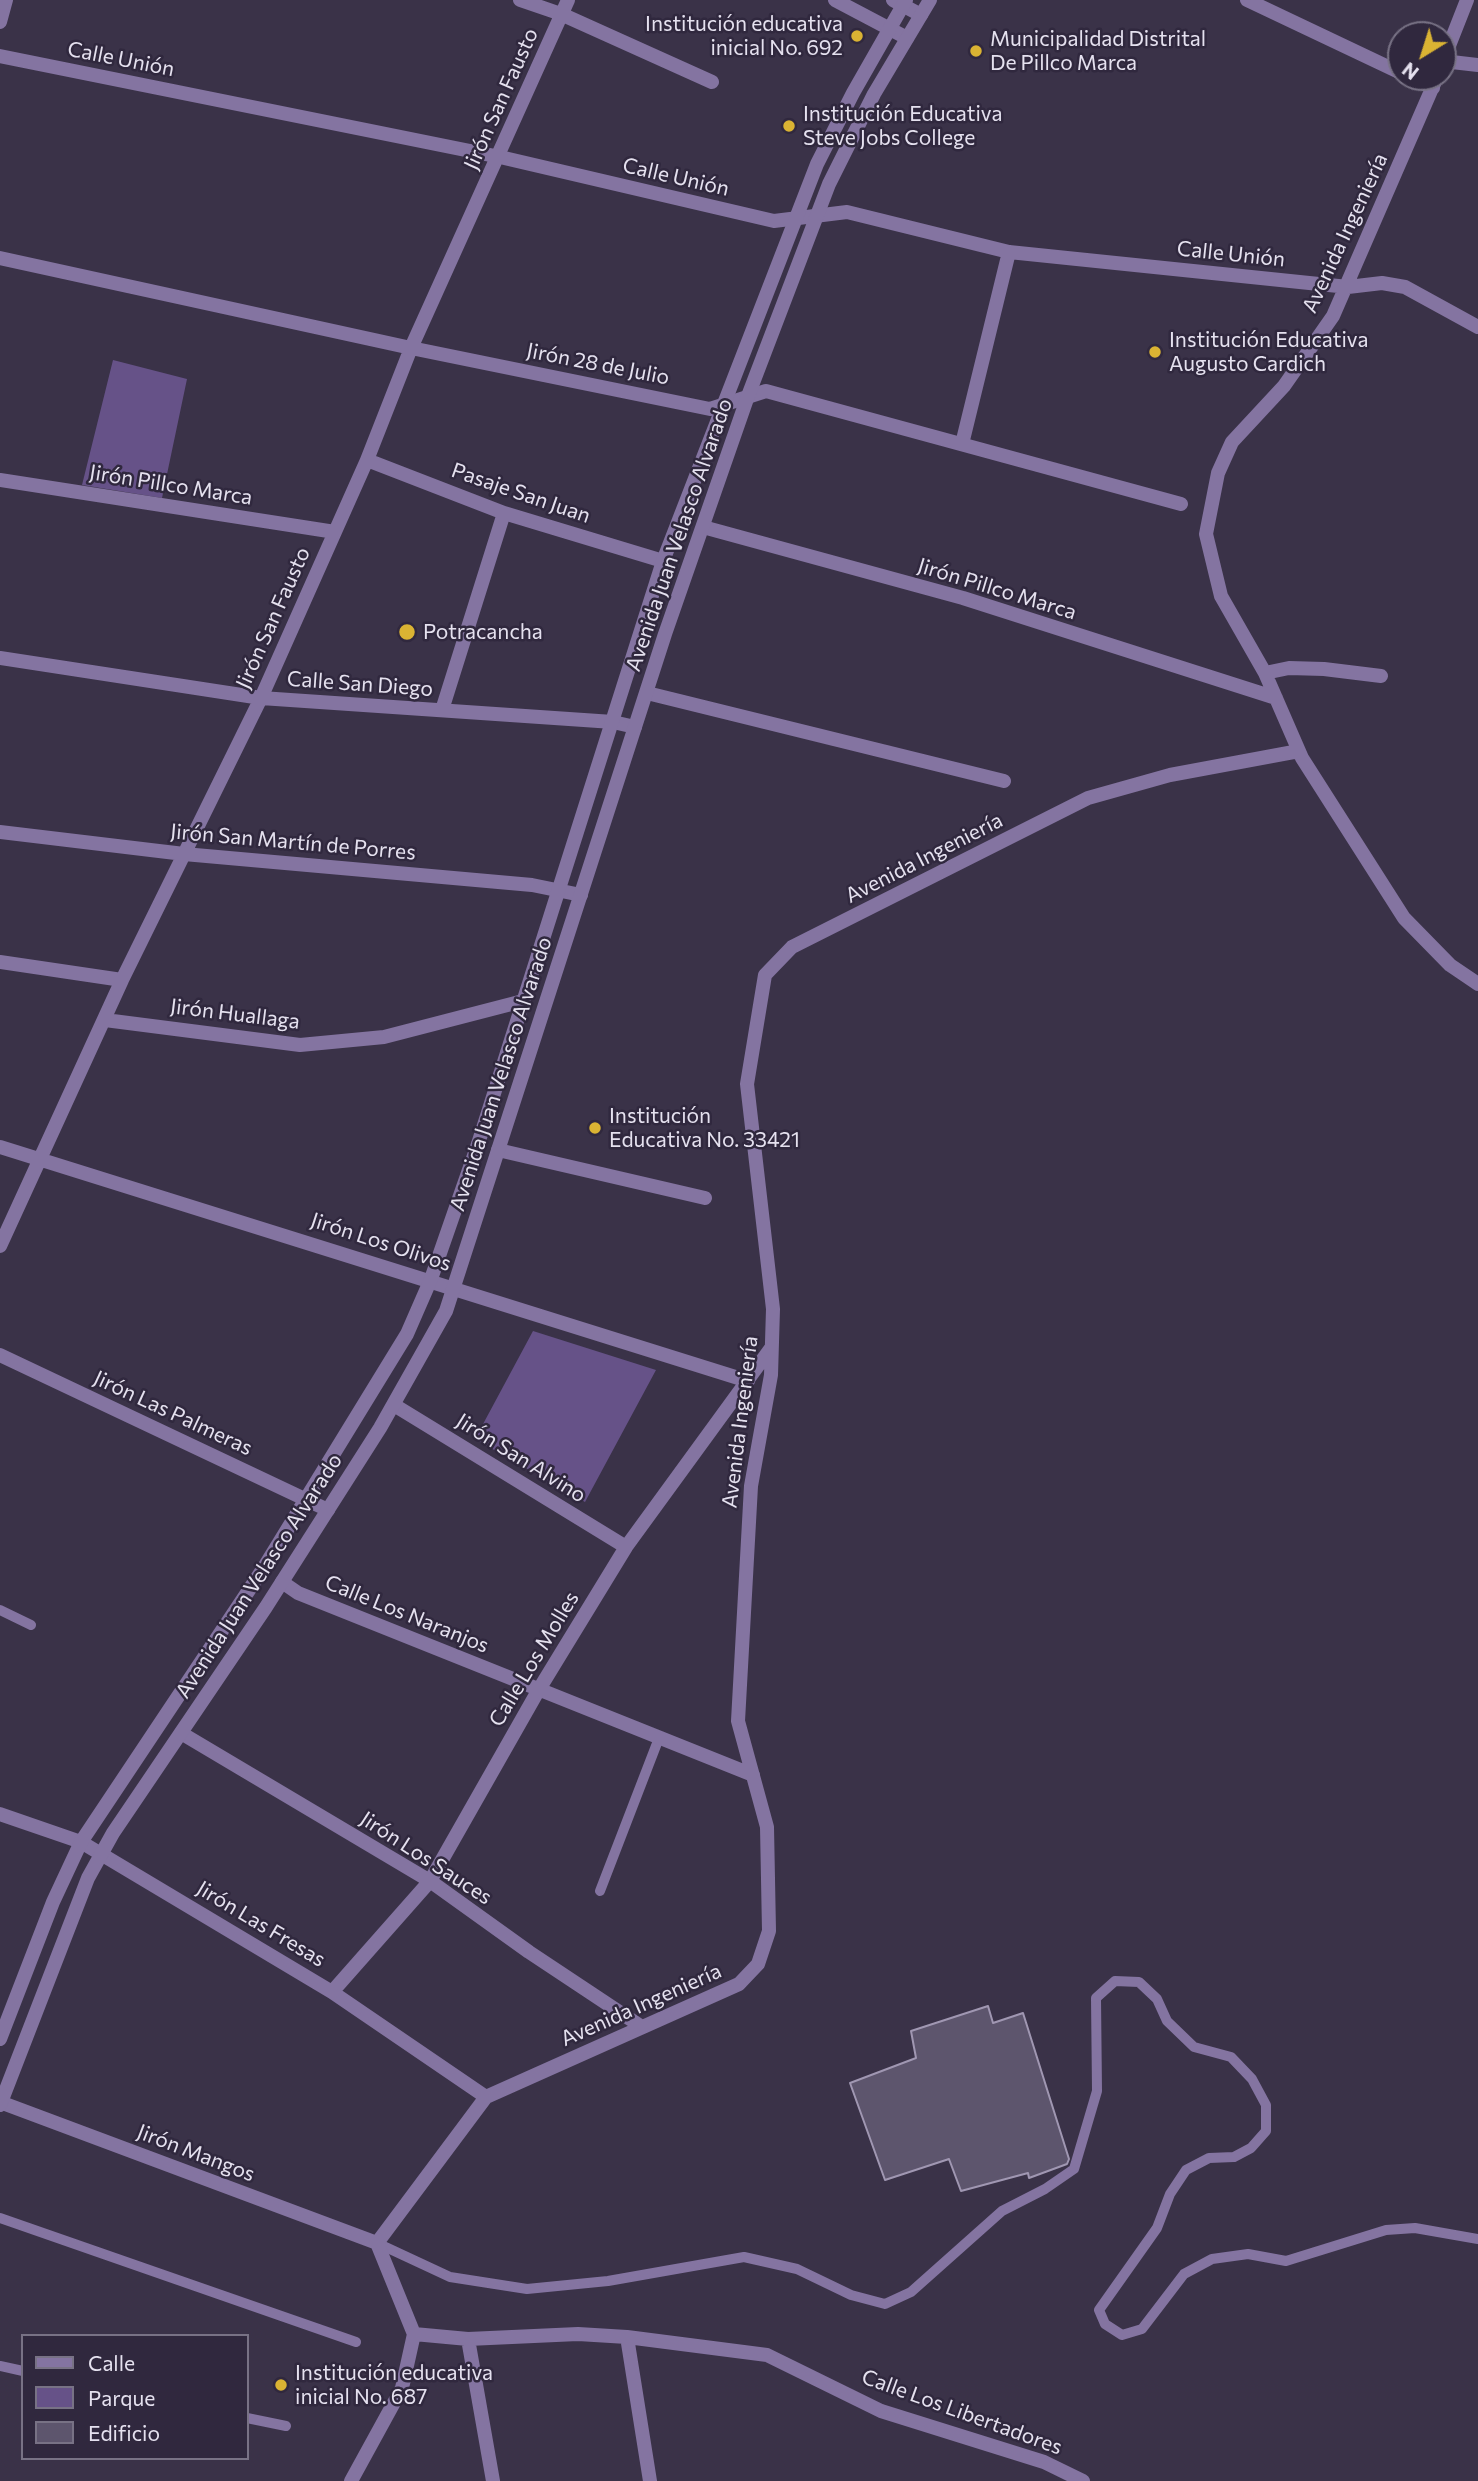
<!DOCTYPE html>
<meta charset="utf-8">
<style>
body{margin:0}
#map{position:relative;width:1478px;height:2481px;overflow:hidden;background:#3a3248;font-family:Commissioner,sans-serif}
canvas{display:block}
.legend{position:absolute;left:21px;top:2334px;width:228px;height:126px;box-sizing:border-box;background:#30283e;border:2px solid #787285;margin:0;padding:9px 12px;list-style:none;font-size:21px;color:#e5e1ef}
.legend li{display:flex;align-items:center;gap:14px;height:35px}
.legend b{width:35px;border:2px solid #787285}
.north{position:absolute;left:1387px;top:21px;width:70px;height:70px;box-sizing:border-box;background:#30283e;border:2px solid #787285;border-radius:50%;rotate:218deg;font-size:19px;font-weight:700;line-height:28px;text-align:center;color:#e5e1ef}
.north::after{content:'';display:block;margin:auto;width:24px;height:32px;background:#dab333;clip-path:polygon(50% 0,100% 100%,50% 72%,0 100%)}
</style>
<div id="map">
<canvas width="1478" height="2481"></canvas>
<ul class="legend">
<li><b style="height:9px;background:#8474a1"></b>Calle</li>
<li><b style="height:19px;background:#665288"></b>Parque</li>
<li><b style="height:19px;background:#5d556d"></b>Edificio</li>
</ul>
<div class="north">N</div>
</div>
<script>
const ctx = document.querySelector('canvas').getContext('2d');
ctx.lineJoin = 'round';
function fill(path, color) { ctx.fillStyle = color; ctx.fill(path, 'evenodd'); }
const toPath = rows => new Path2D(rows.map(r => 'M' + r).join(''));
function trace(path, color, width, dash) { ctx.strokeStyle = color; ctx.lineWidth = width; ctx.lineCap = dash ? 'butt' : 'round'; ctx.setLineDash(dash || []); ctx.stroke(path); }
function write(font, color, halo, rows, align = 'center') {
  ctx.font = font + ' Commissioner,sans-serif'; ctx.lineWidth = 5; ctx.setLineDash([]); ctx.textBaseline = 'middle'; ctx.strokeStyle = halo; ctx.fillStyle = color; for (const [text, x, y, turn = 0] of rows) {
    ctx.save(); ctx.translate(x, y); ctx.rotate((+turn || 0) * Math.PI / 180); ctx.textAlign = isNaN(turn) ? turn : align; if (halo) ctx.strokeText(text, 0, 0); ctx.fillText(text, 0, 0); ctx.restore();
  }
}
const green = toPath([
 [113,360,187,379,162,498,82,485],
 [533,1331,656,1370,585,1502,475,1439]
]);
const building = toPath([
 [988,2006,993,2023,1023,2013,1069,2159,1067,2164,1029,2178,1028,2173,961,2191,949,2159,885,2180,850,2083,916,2058,911,2031,988,2006]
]);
const service = toPath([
 [0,1610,31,1625],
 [600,1891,659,1738],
 [0,2218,356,2342],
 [377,2243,450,2277,527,2289,608,2281,744,2257,797,2269,851,2295,885,2304,911,2292,1002,2211,1045,2189,1074,2169,1097,2091,1096,1998,1115,1981,1139,1982,1157,1999,1167,2021,1194,2047,1231,2057,1252,2079,1266,2105,1266,2131,1251,2148,1234,2157,1209,2158,1186,2170,1170,2194,1157,2228,1099,2310,1105,2324,1122,2335,1142,2329,1184,2274,1212,2259,1248,2254,1286,2261,1386,2230,1415,2228,1478,2239],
 [0,2366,23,2371],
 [247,2418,286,2426]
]);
const minor = toPath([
 [520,0,561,14,712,82],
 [835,0,907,38],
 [893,0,921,15],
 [1247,0,1401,73],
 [1467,0,1443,61,1478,65],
 [0,22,6,0],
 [0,56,500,157,774,221,847,212,1009,252,1348,287,1382,283,1405,287,1478,327],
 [1410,77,1433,88],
 [1437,77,1333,316,1284,386,1232,442,1218,473,1206,534,1221,596,1265,673,1302,758,1404,918,1450,965,1478,984],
 [0,258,411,348,710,409,766,391,1181,504],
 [962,444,1009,252],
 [367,460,504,513,663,561],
 [0,480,335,532],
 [703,527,963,598,1276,698],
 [0,658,261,698,613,722,635,727],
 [1265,673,1289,668,1324,669,1381,676],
 [647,693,1004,781],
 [442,710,504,513],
 [0,832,184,854,532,885,581,895],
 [0,962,122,980],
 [105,1020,300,1045,384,1037,523,1001],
 [0,1147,748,1381],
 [498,1150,705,1198],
 [0,1246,122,980,261,698,367,460,411,348,568,0],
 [0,1355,328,1510],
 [394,1405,626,1547],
 [282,1582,298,1593,753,1775],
 [181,1733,430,1881,529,1952,642,2027],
 [0,1814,81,1842,101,1854,332,1992,486,2097],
 [332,1992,430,1881,538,1691,626,1547,771,1348],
 [0,2102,377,2243],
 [377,2243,486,2097,739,1984,758,1964,769,1931,767,1827,738,1721,751,1486,771,1375,773,1309,747,1084,765,975,792,947,1088,798,1170,775,1299,751],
 [414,2334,468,2339,578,2334,627,2337,767,2355,881,2411,1044,2462,1083,2481],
 [627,2337,650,2481],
 [468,2339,493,2481],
 [351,2481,402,2388,414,2334,377,2243]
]);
const tertiary = toPath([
 [0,2039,53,1902,81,1842,263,1569,407,1334,431,1279,478,1144,663,561,817,164,853,93,906,0],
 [0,2105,88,1878,113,1833,266,1607,380,1428,446,1311,665,634,748,396,829,184,874,94,930,0]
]);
const markers = [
 [857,36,7,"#dab333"],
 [976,51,7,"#dab333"],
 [789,126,7,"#dab333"],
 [1155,352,7,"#dab333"],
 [407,632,9,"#dab333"],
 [595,1128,7,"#dab333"],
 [281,2385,7,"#dab333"]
];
const poiNames = [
 ["Institución educativa",843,24,"right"],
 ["inicial No. 692",843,48,"right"],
 ["Municipalidad Distrital",990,39],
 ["De Pillco Marca",990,63],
 ["Institución Educativa",803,114],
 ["Steve Jobs College",803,138],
 ["Institución Educativa",1169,340],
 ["Augusto Cardich",1169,364],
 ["Potracancha",423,632],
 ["Institución",609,1116],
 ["Educativa No. 33421",609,1140],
 ["Institución educativa",295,2373],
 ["inicial No. 687",295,2397]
];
const streetNames = [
 ["Calle Unión",121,59,11],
 ["Jirón San Fausto",501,99,-66],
 ["Calle Unión",676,177,13],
 ["Avenida Ingeniería",1345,233,-65],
 ["Calle Unión",1231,254,6],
 ["Jirón 28 de Julio",598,364,11],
 ["Jirón Pillco Marca",171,485,9],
 ["Pasaje San Juan",521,493,19],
 ["Avenida Juan Velasco Alvarado",679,535,-71],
 ["Jirón Pillco Marca",997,589,17],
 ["Jirón San Fausto",273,618,-66],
 ["Calle San Diego",360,684,4],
 ["Jirón San Martín de Porres",293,842,5],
 ["Avenida Ingeniería",924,858,-27],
 ["Jirón Huallaga",235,1014,7],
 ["Avenida Juan Velasco Alvarado",501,1074,-72],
 ["Jirón Los Olivos",381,1242,18],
 ["Jirón Las Palmeras",173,1413,25],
 ["Avenida Ingeniería",740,1422,-83],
 ["Jirón San Alvino",521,1458,32],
 ["Avenida Juan Velasco Alvarado",259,1576,-57],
 ["Calle Los Naranjos",407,1614,22],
 ["Calle Los Molles",534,1659,-59],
 ["Jirón Los Sauces",426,1858,33],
 ["Jirón Las Fresas",261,1924,31],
 ["Avenida Ingeniería",641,2005,-24],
 ["Jirón Mangos",196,2153,21],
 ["Calle Los Libertadores",962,2412,20]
];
fill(green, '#665288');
fill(building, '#5d556d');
trace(building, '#a097b2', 2);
trace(service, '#8474a1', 10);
trace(minor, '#8474a1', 14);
trace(tertiary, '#8474a1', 14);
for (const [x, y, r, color] of markers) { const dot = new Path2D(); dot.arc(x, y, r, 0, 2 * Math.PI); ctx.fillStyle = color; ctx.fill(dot); trace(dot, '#30283e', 2.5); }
write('21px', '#e5e1ef', '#30283e', poiNames, 'left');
write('21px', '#e5e1ef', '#30283e', streetNames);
</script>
